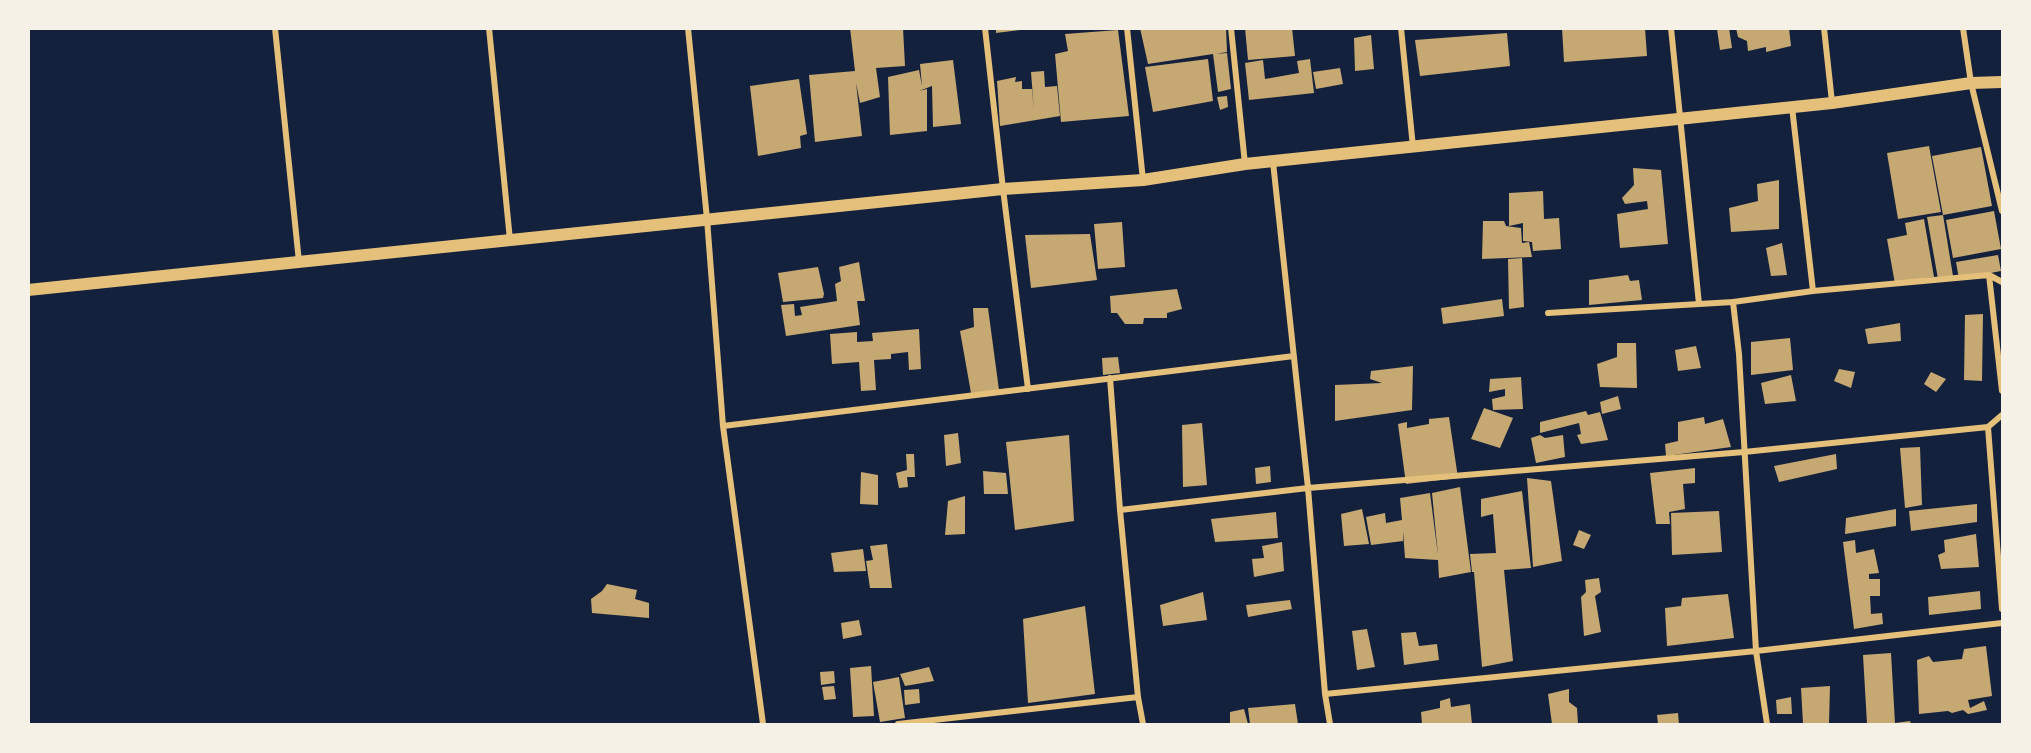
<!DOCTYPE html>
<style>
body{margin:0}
#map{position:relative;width:2031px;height:753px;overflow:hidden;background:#14213d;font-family:"Public Sans",sans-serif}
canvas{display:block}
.frame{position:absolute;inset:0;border:30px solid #f6f1e7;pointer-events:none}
</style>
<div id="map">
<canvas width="2031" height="753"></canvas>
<div class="frame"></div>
</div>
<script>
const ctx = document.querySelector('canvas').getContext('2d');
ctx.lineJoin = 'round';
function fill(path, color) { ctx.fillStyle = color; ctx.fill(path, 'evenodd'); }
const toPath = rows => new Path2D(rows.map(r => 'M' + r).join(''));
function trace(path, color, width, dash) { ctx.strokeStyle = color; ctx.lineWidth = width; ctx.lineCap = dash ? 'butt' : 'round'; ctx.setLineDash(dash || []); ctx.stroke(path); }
const building = toPath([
 [850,28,903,28,905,66,876,68,880,97,860,103,856,83,862,136,815,142,809,75,855,71],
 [996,28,1020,28,1020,30,996,33],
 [1140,28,1226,28,1227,52,1216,54,1227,53,1231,89,1218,92,1213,54,1148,64],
 [1245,28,1292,28,1295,56,1248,60],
 [1562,28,1645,28,1647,56,1564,62],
 [1729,28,1732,48,1720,50,1717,29],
 [1736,28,1789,28,1791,46,1766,52,1766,47,1748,51,1747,41,1738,37],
 [1118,30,1129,116,1061,122,1055,54,1068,51,1065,34],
 [1507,33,1510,66,1420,76,1415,40],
 [1371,35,1374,69,1355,71,1354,38],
 [1208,59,1213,101,1153,112,1145,67],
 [1310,59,1314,93,1249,100,1245,63,1263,60,1265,79,1299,73,1297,61],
 [953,60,961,124,933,127,932,86,919,91,927,89,927,131,890,135,888,77,919,70,922,86,920,64],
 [1340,68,1343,84,1316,89,1313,72],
 [1044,71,1045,87,1057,86,1060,116,1000,126,997,81,1016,77,1015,82,1022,81,1022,89,1032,89,1034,111,1031,72],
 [799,79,807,134,800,136,801,148,758,156,750,86],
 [1227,96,1228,107,1220,110,1217,97],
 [1929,146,1941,212,1898,219,1887,153],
 [1981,147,1992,206,1943,215,1932,156],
 [1633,168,1661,170,1668,244,1620,248,1617,214,1648,209,1647,201,1625,204,1622,198,1634,185],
 [1779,180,1779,229,1731,232,1729,208,1758,201,1757,184],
 [1543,191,1544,219,1559,218,1561,249,1533,251,1532,242,1523,241,1523,223,1509,226,1509,193],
 [1994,211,2001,249,1953,258,1946,220],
 [1943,215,1953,276,1938,279,1927,217],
 [1924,219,1934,277,1895,284,1887,239,1907,235,1905,223],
 [1483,221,1504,221,1506,226,1521,228,1522,243,1529,242,1532,257,1482,259],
 [1122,222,1125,267,1098,269,1094,224],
 [1090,234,1097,280,1031,288,1025,235],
 [1782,243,1787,275,1771,276,1766,248],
 [1998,255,2001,271,1959,279,1956,262],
 [1522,258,1524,307,1509,309,1508,259],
 [859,262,865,301,857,301,860,325,786,336,781,305,794,304,795,316,802,315,800,307,837,301,835,284,841,281,839,267],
 [818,267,824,294,823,298,783,302,778,273],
 [1628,275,1630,281,1639,280,1642,300,1589,305,1589,280],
 [1177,289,1182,309,1167,313,1167,318,1144,318,1143,324,1125,324,1117,313,1111,313,1110,296],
 [1502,299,1504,316,1443,324,1441,308],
 [973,308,988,308,999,390,971,393,960,331,974,327],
 [1983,314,1982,381,1964,380,1965,315],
 [1900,323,1901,341,1868,344,1865,329],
 [919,329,921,369,909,370,908,352,891,354,891,359,874,360,876,390,861,391,859,362,832,364,830,334,857,332,857,342,873,341,872,333],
 [1790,338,1793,370,1751,375,1751,342],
 [1617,343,1636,343,1637,388,1600,387,1597,364,1617,357],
 [1696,346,1701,368,1678,371,1675,350],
 [1118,357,1120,373,1103,375,1102,358],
 [1413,366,1412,410,1335,421,1335,385,1382,383,1370,379,1371,371],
 [1839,369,1855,372,1851,388,1834,381],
 [1931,372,1946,379,1936,392,1924,384],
 [1791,375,1796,401,1765,404,1761,383],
 [1521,377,1523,409,1493,410,1492,399,1505,396,1505,389,1489,392,1490,379],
 [1618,396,1621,409,1602,414,1600,402],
 [1484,408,1513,418,1500,448,1471,439],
 [1586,411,1588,415,1600,412,1608,440,1581,444,1577,435,1581,434,1579,423,1540,433,1540,422],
 [1449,417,1458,478,1406,484,1398,424,1407,422,1407,428,1429,424,1429,419],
 [1704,417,1705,424,1723,419,1731,447,1666,456,1665,444,1678,441,1678,422],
 [1202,423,1207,485,1183,487,1182,425],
 [958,433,961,463,946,466,944,435],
 [1069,435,1074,521,1015,530,1006,442],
 [1540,435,1545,438,1563,435,1565,457,1536,463,1531,438],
 [1920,447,1922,505,1905,508,1900,448],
 [906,454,914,454,915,477,907,477,908,487,899,488,896,473,907,470],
 [1836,454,1837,469,1779,482,1774,466],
 [1270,466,1271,482,1256,484,1255,468],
 [1695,468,1695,483,1683,484,1685,509,1669,512,1670,524,1656,524,1650,473],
 [983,471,1006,473,1008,494,984,494],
 [861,472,878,475,878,505,860,504],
 [1527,478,1551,481,1562,561,1533,567],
 [1460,487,1471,572,1439,578,1438,560,1405,558,1403,531,1403,541,1371,545,1366,517,1385,513,1386,523,1402,520,1400,498,1430,493,1438,555,1432,493],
 [1522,491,1531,568,1504,570,1513,661,1482,667,1474,572,1472,572,1470,554,1496,553,1493,514,1481,517,1481,499],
 [965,496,965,534,945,535,948,501],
 [1977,504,1977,522,1911,531,1909,511],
 [1362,509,1369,544,1344,546,1341,514],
 [1896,509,1896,526,1845,534,1846,518],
 [1719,511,1722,552,1672,555,1671,513],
 [1276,512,1278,538,1215,542,1211,519],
 [1579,530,1591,535,1584,549,1573,545],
 [1976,534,1979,567,1941,569,1938,555,1945,552,1944,540],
 [1855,540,1856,553,1874,549,1879,573,1869,574,1869,579,1880,579,1880,596,1870,596,1871,614,1882,613,1883,624,1854,629,1843,542],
 [1282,542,1284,571,1254,577,1252,559,1264,558,1262,546],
 [887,544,892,588,870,588,866,561,873,560,870,546],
 [863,549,866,571,834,572,831,553],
 [1599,578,1601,592,1595,596,1601,632,1584,636,1581,597,1586,592,1585,580],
 [607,584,637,590,635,599,649,603,649,618,592,613,591,599,602,591],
 [1980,591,1981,609,1929,615,1928,597],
 [1203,592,1207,620,1163,626,1160,605],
 [1728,594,1734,638,1667,646,1665,608,1681,606,1682,598],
 [1290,600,1292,609,1248,617,1246,605],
 [1085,606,1095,694,1028,703,1023,619],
 [859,620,862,635,843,639,841,623],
 [1367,629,1375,667,1357,670,1352,631],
 [1416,632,1419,646,1437,644,1439,660,1404,665,1401,633],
 [1986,646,1992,696,1968,700,1970,708,1984,701,1987,710,1968,714,1963,710,1952,713,1948,711,1919,714,1917,660,1929,656,1933,662,1962,659,1964,649],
 [1891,653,1895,723,1910,721,1911,724,1867,724,1863,655],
 [871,666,874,716,853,717,850,668],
 [929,667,934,681,905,686,900,674],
 [834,671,835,683,821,685,820,672],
 [899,677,905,718,880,722,873,682],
 [834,686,836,699,824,700,822,687],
 [1830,686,1829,724,1803,724,1801,688],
 [919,689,920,703,905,705,904,690],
 [1569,689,1569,702,1577,708,1578,724,1552,724,1548,694],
 [1791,697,1792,714,1777,714,1776,700],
 [1450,698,1451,707,1470,704,1472,724,1422,724,1421,712,1440,708,1440,701],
 [1295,704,1298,724,1250,724,1248,708],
 [1244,709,1248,724,1230,724,1230,712],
 [1678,713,1679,724,1658,724,1657,715]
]);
const minor = toPath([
 [275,28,299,262],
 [489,28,510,240],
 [688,28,707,219,723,426,763,724],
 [985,28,1003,189,1028,389],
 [1127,28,1143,180],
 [1231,28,1245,164],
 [1401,28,1413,147],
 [1671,28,1699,304],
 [1824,28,1832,102],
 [1963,28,1971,83,2002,211],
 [1792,107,1813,291],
 [1273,162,1308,488,1325,694,1330,724],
 [1989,275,2002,391],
 [1548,313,1733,302],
 [1110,378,1120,510,1138,697,1143,724],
 [723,426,1294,356],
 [1988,427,2002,609],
 [1120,510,1308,488,1744,452,1988,427,2002,415],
 [1325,694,1756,651,2002,623],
 [898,724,1138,697],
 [1767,724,1756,651,1739,354,1733,302,1813,291,1989,275,2002,282]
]);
const secondary = toPath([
 [28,290,1003,189,1143,180,1245,164,1832,103,1971,83,2002,82]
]);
fill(building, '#c6a872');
trace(minor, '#e5c07b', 6);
trace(secondary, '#e5c07b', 12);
</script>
